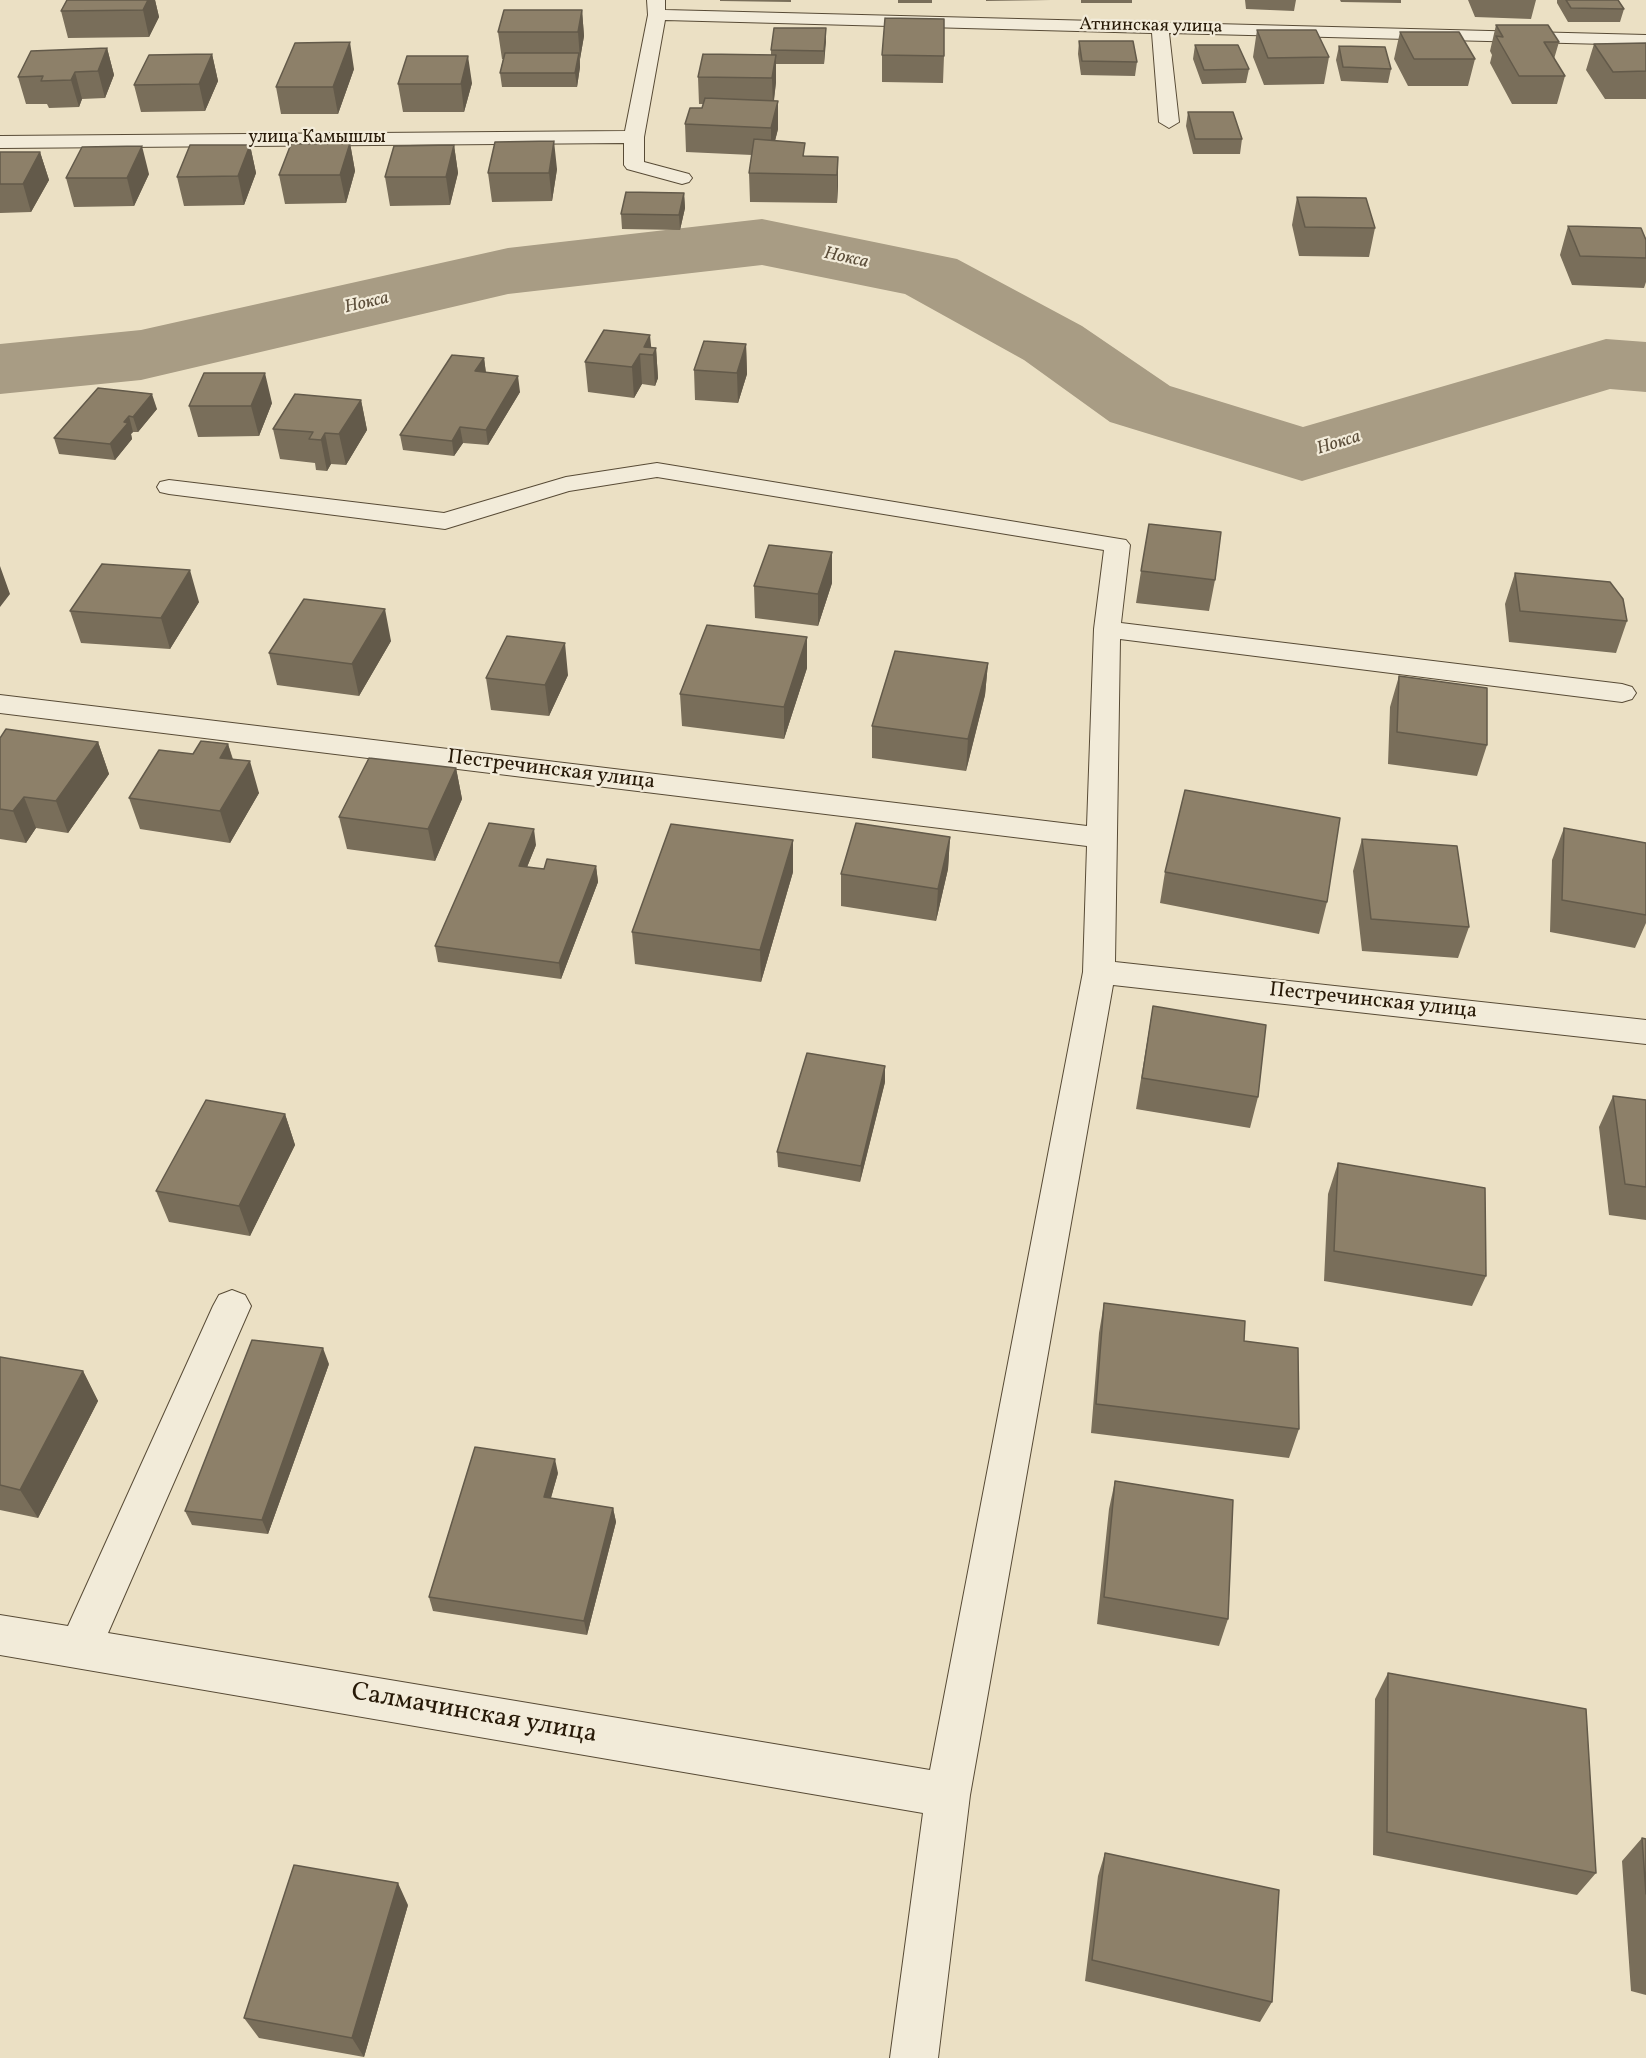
<!DOCTYPE html>
<meta charset="utf-8">
<style>
body{margin:0}
canvas{display:block;background:#ebe0c4}
</style>
<canvas width="1646" height="2058"></canvas>
<script>
const ctx = document.querySelector('canvas').getContext('2d');
ctx.lineJoin = 'round';
const toPath = rows => new Path2D(rows.map(r => 'M' + r).join(''));
function fill(path, color) { ctx.fillStyle = color; ctx.fill(path, 'evenodd'); }
function trace(path, color, width, dash) { ctx.strokeStyle = color; ctx.lineWidth = width; ctx.lineCap = dash ? 'butt' : 'round'; ctx.setLineDash(dash || []); ctx.stroke(path); }
function write(font, color, halo, rows, align = 'center') {
  ctx.font = font + ' Vollkorn,serif'; ctx.lineWidth = 4.5; ctx.setLineDash([]); ctx.textBaseline = 'middle'; ctx.strokeStyle = halo; ctx.fillStyle = color; for (const [text, x, y, turn = 0] of rows) {
    ctx.save(); ctx.translate(x, y); ctx.rotate((+turn || 0) * Math.PI / 180); ctx.textAlign = isNaN(turn) ? turn : align; if (halo) ctx.strokeText(text, 0, 0); ctx.fillText(text, 0, 0); ctx.restore();
  }
}
const river = toPath([
 [762,219,957,259,1082,326,1170,386,1303,427,1606,339,1646,342,1646,392,1610,389,1302,481,1110,422,1024,360,905,294,762,265,508,294,141,380,0,394,0,344,141,330,508,248,762,219]
]);
const minor = toPath([
 [647,0,665,0,665,10,1646,35,1646,45,1169,33,1179,122,1169,128,1159,122,1152,33,665,20,644,137,644,162,689,174,692,178,689,182,682,184,627,169,624,165,624,143,0,148,0,136,625,131,648,15,647,0],
 [657,463,1126,540,1130,545,1121,623,1622,684,1632,687,1636,693,1632,699,1622,702,1120,639,1115,962,1646,1020,1646,1044,1113,985,970,1795,938,2058,890,2058,923,1813,0,1655,0,1615,68,1626,213,1306,219,1295,232,1290,245,1295,251,1306,108,1633,930,1770,1083,972,1087,846,0,713,0,695,1087,826,1094,629,1104,550,657,477,569,491,445,529,169,494,160,492,157,487,160,482,169,480,444,513,566,477,657,463]
]);
const wall = toPath([
 [67,0,155,0,159,17,149,37,68,38,61,11],
 [720,0,791,0,791,2,720,1],
 [898,0,932,0,932,3,898,3],
 [986,0,1051,0,986,1],
 [1081,0,1132,0,1132,3,1081,3],
 [1245,0,1296,0,1294,11,1246,9],
 [1340,0,1401,0,1401,3,1341,2],
 [1468,0,1536,0,1531,19,1475,17],
 [1557,0,1618,0,1624,9,1620,22,1568,22,1557,3],
 [582,10,584,36,580,59,580,67,577,87,502,87,500,73,503,59,502,59,498,32],
 [1496,25,1559,42,1554,59,1565,76,1557,104,1512,104,1490,63,1492,55,1490,51],
 [826,28,824,64,776,64,776,82,774,101,778,101,778,129,775,141,805,156,838,157,838,185,837,203,750,202,749,173,752,155,686,152,685,124,702,108,703,104,699,104,698,77,771,55,771,50],
 [1257,30,1329,57,1324,84,1264,85,1253,57],
 [1400,32,1475,59,1468,86,1408,86,1394,59],
 [1079,41,1137,62,1135,76,1081,75,1078,54],
 [1646,43,1646,99,1605,99,1586,70,1594,44],
 [1195,45,1249,69,1246,83,1202,84,1193,59],
 [1339,46,1391,69,1388,83,1341,81,1336,60],
 [107,48,114,75,105,98,82,99,79,107,49,108,47,104,26,104,18,77],
 [212,54,218,81,205,111,141,112,134,85],
 [882,55,944,56,943,83,882,82],
 [354,69,338,114,281,114,276,87],
 [472,83,464,112,403,112,398,84],
 [1188,112,1242,139,1240,154,1193,154,1186,126],
 [350,143,355,171,346,203,285,204,279,175],
 [250,145,256,173,244,205,184,206,177,177],
 [454,145,458,173,450,205,390,206,385,177],
 [0,152,40,152,49,180,31,212,0,213],
 [557,169,552,201,492,202,488,173],
 [149,174,134,206,74,207,66,178],
 [684,193,685,208,680,230,622,229,621,214],
 [1297,197,1375,228,1369,257,1299,256,1292,225],
 [1568,226,1646,240,1646,282,1644,288,1572,285,1560,255],
 [746,344,747,374,738,403,695,400,694,370],
 [651,348,656,348,658,378,655,386,642,384,634,398,588,392,585,362],
 [484,358,486,373,520,392,488,445,463,443,454,456,403,450,400,435],
 [98,388,157,409,138,432,133,432,131,434,132,439,115,460,59,454,54,438],
 [361,400,367,430,346,465,331,464,327,471,316,470,315,463,280,459,273,429],
 [272,403,259,436,198,437,189,406],
 [832,552,832,583,818,626,755,618,754,586],
 [1141,571,1215,580,1209,611,1136,603],
 [1515,573,1627,621,1616,653,1509,642,1505,604],
 [199,602,170,649,81,643,70,611],
 [391,641,359,696,277,685,269,653],
 [988,663,985,695,966,771,872,758,872,726],
 [807,668,784,739,682,726,680,694],
 [568,675,549,716,491,710,486,678],
 [1399,676,1487,745,1477,776,1388,764,1390,707],
 [0,738,98,742,109,774,68,833,36,828,26,843,0,839],
 [228,744,233,759,259,793,230,843,140,829,129,798,193,754],
 [456,768,462,799,435,861,347,849,339,817],
 [1564,828,1646,843,1646,923,1635,948,1550,932,1552,860],
 [950,837,948,869,936,921,841,906,841,874],
 [1362,839,1469,927,1458,958,1362,951,1353,871],
 [536,845,527,867,544,869,596,866,598,882,561,979,438,962,435,946],
 [793,872,761,982,635,964,632,932],
 [1165,872,1327,902,1319,934,1160,903],
 [1153,1006,1258,1097,1250,1128,1136,1109],
 [885,1082,860,1182,778,1167,777,1152],
 [1613,1096,1646,1100,1646,1220,1609,1215,1599,1127],
 [285,1114,295,1145,250,1236,169,1222,156,1191],
 [1338,1163,1486,1276,1472,1306,1324,1281,1328,1194],
 [1104,1303,1244,1341,1299,1429,1289,1458,1091,1433,1099,1333],
 [0,1357,83,1371,98,1401,38,1518,0,1510],
 [329,1364,268,1534,192,1525,185,1511],
 [558,1473,551,1498,613,1508,616,1522,587,1635,433,1611,429,1597],
 [1115,1481,1228,1619,1219,1646,1097,1624,1109,1509],
 [1388,1673,1596,1873,1577,1895,1373,1855,1375,1699],
 [1642,1838,1646,1839,1646,1995,1631,1991,1622,1861],
 [1105,1853,1272,2002,1260,2022,1085,1981,1098,1876],
 [408,1905,364,2057,259,2038,244,2018]
]);
const shadedWall = toPath([
 [148,0,155,0,159,17,149,37,143,10],
 [582,10,584,36,580,59,578,32],
 [826,28,826,42,824,64,824,51],
 [350,42,354,69,338,114,333,87],
 [107,48,114,75,105,98,98,71],
 [579,53,580,67,577,87,575,73],
 [212,54,218,81,205,111,199,84],
 [776,55,776,82,773,106,772,78],
 [468,56,472,83,464,112,461,84],
 [75,72,82,99,79,107,71,80],
 [778,101,778,129,771,156,771,128],
 [554,141,557,169,552,201,549,173],
 [350,143,355,171,346,203,340,175],
 [250,145,256,173,244,205,238,176],
 [454,145,458,173,450,205,446,177],
 [142,146,149,174,134,206,127,178],
 [40,152,49,180,31,212,23,184],
 [838,157,838,185,837,203,837,175],
 [684,193,685,208,680,230,679,215],
 [650,335,652,355,644,347],
 [746,344,747,374,738,403,737,373],
 [656,348,658,378,655,386,653,355],
 [640,354,642,384,634,398,632,367],
 [484,358,486,374,475,371],
 [265,373,272,403,259,436,251,406],
 [518,376,520,392,488,445,486,430],
 [152,394,157,409,138,432,133,417],
 [361,400,367,430,346,465,339,434],
 [129,416,133,432,131,434,132,439,115,460,110,444],
 [460,427,463,443,454,456,452,441],
 [325,433,331,464,327,471,321,440],
 [832,552,832,583,818,626,818,594],
 [0,566,10,594,0,607],
 [190,570,199,602,170,649,161,618],
 [385,609,391,641,359,696,352,664],
 [807,637,807,668,784,739,784,707],
 [565,643,568,675,549,716,545,685],
 [988,663,985,695,966,771,968,739],
 [98,742,109,774,68,833,56,801],
 [228,744,237,776,220,758],
 [250,761,259,793,230,843,220,811],
 [456,768,462,799,435,861,428,829],
 [24,797,36,828,26,843,13,811],
 [534,829,536,845,521,882,519,866],
 [950,837,948,869,936,921,938,889],
 [793,840,793,872,761,982,760,950],
 [596,866,598,882,561,979,559,963],
 [885,1066,885,1082,860,1182,861,1166],
 [285,1114,295,1145,250,1236,239,1206],
 [323,1348,329,1364,268,1534,262,1520],
 [83,1371,98,1401,38,1518,20,1490],
 [555,1459,558,1473,547,1511,544,1497],
 [613,1508,616,1522,587,1635,584,1621],
 [398,1883,408,1905,364,2057,352,2038]
]);
const building = toPath([
 [67,0,148,0,143,10,61,11,67,0],
 [1566,0,1618,0,1624,9,1571,8,1566,0],
 [504,10,582,10,578,32,498,32,504,10],
 [885,18,944,19,944,56,882,55,885,18],
 [1496,25,1548,25,1559,42,1544,42,1565,76,1519,76,1496,36,1503,37,1496,25],
 [774,28,826,28,824,51,771,50,774,28],
 [1257,30,1316,30,1329,57,1268,58,1257,30],
 [1400,32,1459,32,1475,59,1414,59,1400,32],
 [1079,41,1133,41,1137,62,1082,61,1079,41],
 [350,42,333,87,276,87,295,43,350,42],
 [1646,43,1646,71,1613,72,1594,44,1646,43],
 [1195,45,1238,45,1249,69,1204,70,1195,45],
 [1339,46,1385,47,1391,69,1343,67,1339,46],
 [107,48,98,71,75,72,71,80,41,81,43,76,18,77,31,51,107,48],
 [505,53,579,53,575,73,500,73,505,53],
 [212,54,199,84,134,85,149,55,212,54],
 [703,54,776,55,772,78,698,77,703,54],
 [407,56,468,56,461,84,398,84,407,56],
 [705,98,778,101,771,128,685,124,690,108,702,108,705,98],
 [1188,112,1233,112,1242,139,1195,139,1188,112],
 [754,139,805,143,803,156,838,157,837,175,749,173,754,139],
 [554,141,549,173,488,173,495,142,554,141],
 [350,143,340,175,279,175,291,144,350,143],
 [190,145,250,145,238,176,177,177,190,145],
 [454,145,446,177,385,177,394,146,454,145],
 [142,146,127,178,66,178,82,147,142,146],
 [0,152,40,152,23,184,0,184,0,152],
 [626,192,684,193,679,215,621,214,626,192],
 [1297,197,1366,198,1375,228,1305,227,1297,197],
 [1568,226,1641,228,1646,240,1646,258,1580,256,1568,226],
 [604,330,650,335,644,347,656,348,653,355,640,354,632,367,585,362,604,330],
 [704,341,746,344,737,373,694,370,704,341],
 [452,355,484,358,475,371,518,376,486,430,460,427,452,441,400,435,452,355],
 [204,373,265,373,251,406,189,406,204,373],
 [98,388,152,394,133,417,129,416,124,422,128,423,110,444,54,438,98,388],
 [295,394,361,400,339,434,325,433,321,440,309,439,313,432,273,429,295,394],
 [1149,524,1221,532,1215,580,1141,571,1149,524],
 [769,545,832,552,818,594,754,586,769,545],
 [102,564,190,570,161,618,70,611,102,564],
 [1515,573,1610,582,1623,599,1627,621,1520,611,1515,573],
 [304,599,385,609,352,664,269,653,304,599],
 [707,625,807,637,784,707,680,694,707,625],
 [507,636,565,643,545,685,486,678,507,636],
 [895,651,988,663,968,739,872,726,895,651],
 [1399,676,1487,688,1487,745,1397,732,1399,676],
 [6,729,98,742,56,801,24,797,13,811,0,809,0,738,6,729],
 [201,741,228,744,220,758,250,761,220,811,129,798,159,750,193,754,201,741],
 [369,758,456,768,428,829,339,817,369,758],
 [1185,790,1340,818,1327,902,1165,872,1185,790],
 [489,823,534,829,519,866,544,869,547,859,596,866,559,963,435,946,489,823],
 [856,823,950,837,938,889,841,874,856,823],
 [671,824,793,840,760,950,632,932,671,824],
 [1564,828,1646,843,1646,915,1562,900,1564,828],
 [1362,839,1457,846,1469,927,1371,919,1362,839],
 [1153,1006,1266,1025,1258,1097,1142,1078,1153,1006],
 [807,1053,885,1066,861,1166,777,1152,807,1053],
 [1613,1096,1646,1100,1646,1187,1625,1184,1613,1096],
 [206,1100,285,1114,239,1206,156,1191,206,1100],
 [1338,1163,1485,1188,1486,1276,1334,1251,1338,1163],
 [1104,1303,1245,1321,1244,1341,1298,1348,1299,1429,1096,1404,1104,1303],
 [252,1340,323,1348,262,1520,185,1511,252,1340],
 [0,1357,83,1371,20,1490,0,1485,0,1357],
 [475,1447,555,1459,544,1497,613,1508,584,1621,429,1597,475,1447],
 [1115,1481,1233,1500,1228,1619,1104,1597,1115,1481],
 [1388,1673,1586,1709,1596,1873,1387,1832,1388,1673],
 [1642,1838,1646,1839,1646,1894,1642,1838],
 [1105,1853,1279,1890,1272,2002,1092,1960,1105,1853],
 [294,1865,398,1883,352,2038,244,2018,294,1865]
]);
const farStreetnames = [
 ["Атнинская улица",1151,27,1],
 ["улица Камышлы",317,139]
];
const farWaternames = [
 ["Нокса",846,259,12],
 ["Нокса",367,304,-13],
 ["Нокса",1339,444,-17]
];
const streetNames = [
 ["Пестречинская улица",551,771,7],
 ["Пестречинская улица",1373,1002,6]
];
const nearStreetnames = [
 ["Салмачинская улица",474,1715,10]
];
fill(river, '#a89c84');
trace(minor, '#584b36', 2);
fill(minor, '#f2ebd9');
fill(wall, '#796e5a');
fill(shadedWall, '#635a4a');
fill(building, '#8d8069');
trace(building, '#635a4a', 1.5);
write('18px', '#271907', '#f2ebd9', farStreetnames);
write('italic 18px', '#5b4d39', '#f2ebd9', farWaternames);
write('21px', '#271907', '#f2ebd9', streetNames);
write('26px', '#271907', '#f2ebd9', nearStreetnames);
</script>
